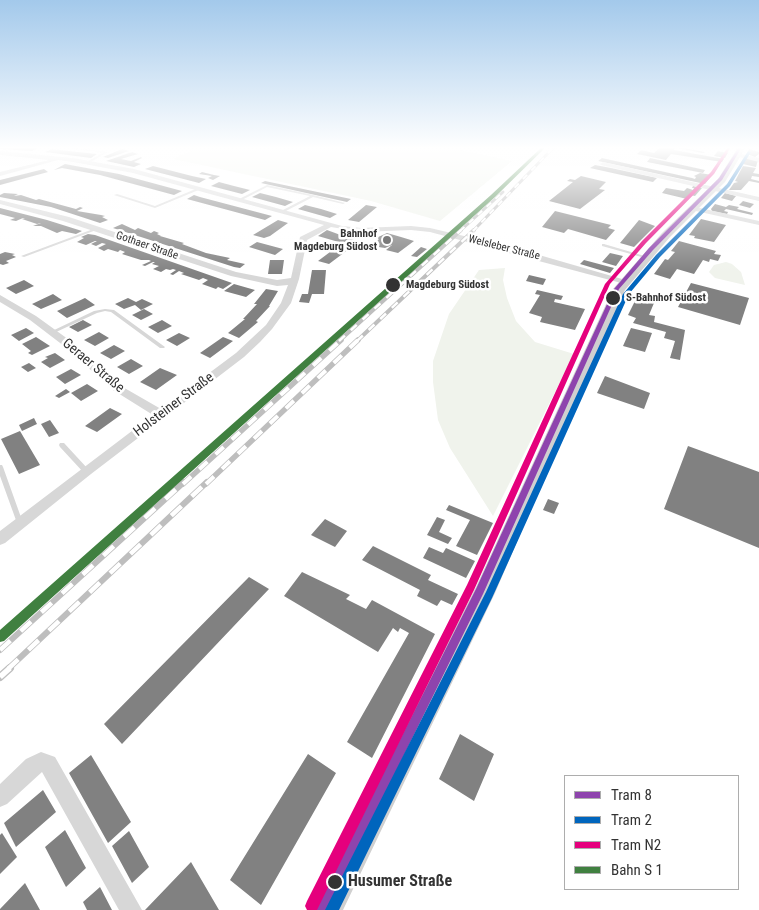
<!DOCTYPE html>
<meta charset="utf-8">
<style>
body{margin:0}
#map{position:relative;width:759px;height:910px;overflow:hidden;background:#fff;font-family:"Roboto Condensed",sans-serif}
canvas{display:block}
.legend{position:absolute;left:564px;top:775px;width:175px;height:115px;box-sizing:border-box;background:#fff;border:1px solid #adadad;margin:0;padding:6px 9px;list-style:none;font-size:15px;color:#333}
.legend li{display:flex;align-items:center;gap:10px;height:25px}
.legend b{width:25px;border:1px solid #adadad}
</style>
<div id="map">
<canvas width="759" height="910"></canvas>
<ul class="legend">
<li><b style="height:6px;background:#8e44ad"></b>Tram 8</li>
<li><b style="height:6px;background:#0065bd"></b>Tram 2</li>
<li><b style="height:6px;background:#e5007d"></b>Tram N2</li>
<li><b style="height:6px;background:#408040"></b>Bahn S 1</li>
</ul>
</div>
<script>
const ctx = document.querySelector('canvas').getContext('2d');
ctx.lineJoin = 'round';
function fill(path, color) { ctx.fillStyle = color; ctx.fill(path, 'evenodd'); }
const toPath = rows => new Path2D(rows.map(r => 'M' + r).join(''));
function trace(path, color, width, dash) { ctx.strokeStyle = color; ctx.lineWidth = width; ctx.lineCap = dash ? 'butt' : 'round'; ctx.setLineDash(dash || []); ctx.stroke(path); }
function write(font, color, halo, rows, align = 'center') {
  ctx.font = font + ' "Roboto Condensed",sans-serif'; ctx.lineWidth = 5; ctx.setLineDash([]); ctx.textBaseline = 'middle'; ctx.strokeStyle = halo; ctx.fillStyle = color; for (const [text, x, y, turn = 0] of rows) {
    ctx.save(); ctx.translate(x, y); ctx.rotate((+turn || 0) * Math.PI / 180); ctx.textAlign = isNaN(turn) ? turn : align; if (halo) ctx.strokeText(text, 0, 0); ctx.fillText(text, 0, 0); ctx.restore();
  }
}
const green = toPath([
 [198,147,453,147,452,148,512,161,440,221,371,201,173,159],
 [726,262,732,264,741,272,745,285,715,278,709,272,714,265],
 [505,268,503,280,507,298,516,321,535,342,574,354,493,516,450,448,438,420,433,382,433,361,449,314,479,270]
]);
const building = toPath([
 [0,147,18,147,38,148,32,151,0,149],
 [660,147,679,147,705,152,703,153,676,148,674,150,724,159,722,162,671,154,666,160,637,154,641,150,654,153],
 [52,149,69,151,97,154,91,158,45,152],
 [122,149,129,151,108,158,103,157],
 [749,149,759,152,759,154,755,157,747,154],
 [718,151,728,153,725,158,714,156],
 [132,152,138,154,121,159,131,161,141,157,142,158,134,162,141,164,134,167,106,161],
 [602,158,692,178,695,179,696,177,694,176,700,173,712,175,705,184,598,161],
 [650,158,669,162,705,170,703,173,647,162],
 [746,158,758,160,756,167,743,164],
 [65,164,119,174,182,191,174,195,100,175,62,168,54,170],
 [595,165,611,168,657,178,653,182,590,168],
 [153,166,192,176,206,179,199,183,145,169],
 [743,166,756,168,753,173,759,174,759,177,752,176,751,179,759,181,759,183,749,181,741,190,729,190,734,183,738,182,735,181],
 [44,169,48,172,0,185,0,180],
 [202,172,214,175,220,176,213,180,208,178,212,176,199,174],
 [581,176,606,182,599,189,605,190,580,209,549,201,573,182,567,181,570,179,575,180],
 [265,181,351,199,347,202,261,183],
 [219,182,234,186,250,190,242,194,211,186],
 [693,186,702,188,695,196,690,195,687,199,662,193,666,188,684,191,687,188,693,190,694,188,692,188],
 [4,193,18,194,14,196,21,195,36,200,39,199,76,209,80,207,83,208,77,211,101,215,105,216,102,217,108,220,100,223,51,207,0,197,0,195],
 [260,193,276,197,293,202,285,206,252,197],
 [725,193,736,196,732,201,721,198],
 [194,195,200,197,272,216,265,220,187,199],
 [743,201,754,204,750,208,739,205],
 [715,204,726,207,729,205,739,207,737,209,753,213,752,215,726,209,724,211,728,212,727,214,712,211,711,209],
 [305,205,321,209,337,214,330,218,298,209],
 [366,205,377,207,359,222,348,220],
 [0,208,47,220,82,231,76,234,62,231,57,233,41,226,33,226,41,223,37,224,22,219,25,218,23,218,16,221,10,220,15,218,0,214],
 [555,211,611,225,608,228,615,230,606,240,568,229,564,233,542,227],
 [701,219,726,225,714,242,694,238,695,236,689,235],
 [278,220,288,223,270,236,264,238,253,235],
 [639,220,655,226,634,247,620,243],
 [122,224,135,230,138,228,151,233,154,231,159,233,157,234,161,236,160,236,184,243,182,244,206,253,230,258,227,260,245,264,240,268,234,267,113,228],
 [327,230,354,240,347,244,353,246,329,264,318,261,342,243,318,236],
 [387,233,401,237,414,241,398,253,386,250,392,245,385,248,372,246,379,239,376,238],
 [88,234,95,235,232,283,223,289,218,287,216,289,202,284,208,280,203,278,199,280,181,274,184,273,179,271,173,275,170,274,176,270,173,269,170,270,166,269,161,272,153,269,159,266,152,264,155,262,153,262,145,266,142,265,151,261,149,260,141,260,122,254,125,252,120,250,118,252,108,249,104,251,98,248,106,244,102,243,96,246,91,244,97,241,95,241,86,245,77,242,84,238,81,237],
 [679,241,716,251,714,254,721,255,718,261,710,259,709,262,703,260,694,274,677,269,670,279,654,274,665,259,668,260,675,252,671,251],
 [257,242,283,249,275,255,249,247],
 [421,247,427,249,417,257,411,256],
 [5,252,15,254,12,255,16,257,6,261,9,263,3,265,0,264,0,254],
 [610,253,623,256,616,266,602,262],
 [270,260,284,260,282,274,268,274],
 [584,260,614,268,610,273,580,264],
 [312,270,326,270,324,294,312,294,309,303,299,302,302,294,308,294],
 [529,275,546,279,543,285,526,281],
 [24,280,34,286,16,294,6,288],
 [691,283,749,298,740,325,678,307],
 [234,284,255,290,246,297,224,291],
 [266,289,278,291,269,306,270,306,256,321,258,322,239,338,228,333,245,319,243,319,257,304,254,304],
 [537,290,563,296,561,300,555,299,554,302,585,309,575,330,540,322,542,317,529,313,540,295,535,294],
 [53,294,62,300,41,309,32,304],
 [85,298,95,305,67,318,57,311],
 [128,298,136,302,142,299,153,304,141,310,135,305,124,309,115,304],
 [636,299,654,303,649,315,655,316,654,322,685,330,680,360,670,358,675,341,664,338,666,332,633,323,636,318,628,315],
 [144,309,153,314,141,320,132,315],
 [83,320,92,325,78,332,69,327],
 [162,320,172,326,158,333,148,327],
 [26,328,34,333,19,341,11,335],
 [631,328,652,333,645,352,623,346],
 [99,332,109,338,95,346,84,340],
 [179,333,190,338,177,346,166,340],
 [36,337,50,346,32,355,28,353,31,351,22,344],
 [223,337,233,341,210,358,200,353],
 [114,345,125,351,111,359,100,353],
 [55,353,65,360,50,368,41,362,48,358,45,357],
 [131,359,143,366,129,374,117,367],
 [29,363,36,368,28,372,21,367],
 [160,368,177,375,156,390,140,382],
 [71,369,81,375,65,384,56,377],
 [605,376,650,393,644,409,597,393],
 [87,384,98,391,81,401,71,393],
 [66,389,70,392,59,398,55,396],
 [110,408,122,414,97,432,85,426],
 [34,418,37,424,22,431,19,425],
 [50,420,59,433,49,437,41,424],
 [20,431,40,465,19,474,1,439],
 [688,446,759,472,759,548,664,509],
 [548,499,559,503,554,514,543,510],
 [449,505,493,523,477,555,456,546,470,520,446,510],
 [437,517,445,520,439,532,452,538,448,544,427,535],
 [325,519,347,531,335,547,311,535],
 [373,546,431,575,428,580,458,594,452,605,441,600,437,606,417,596,420,590,362,560],
 [429,547,443,553,446,548,475,561,466,578,423,558],
 [302,572,350,595,346,599,366,609,372,600,435,634,372,758,347,742,409,633,400,628,398,632,393,628,378,652,284,596],
 [249,577,269,589,122,744,104,724],
 [460,734,494,754,474,801,439,779],
 [308,754,336,773,261,905,230,880],
 [91,755,131,822,108,843,69,773],
 [43,790,56,812,16,847,4,823],
 [65,830,86,868,66,887,45,847],
 [129,831,149,867,132,883,112,846],
 [2,833,17,857,0,874,0,835],
 [191,862,219,910,145,910],
 [25,883,40,910,0,910,0,909],
 [100,887,112,910,87,910,83,902]
]);
const lane = toPath([
 [61,147,66,147,108,152,89,163,88,161,103,153,61,147],
 [267,185,313,195,345,203,343,204,313,197,282,213,281,213,281,211,310,196,267,187,240,201,237,200,267,185],
 [198,188,201,189,155,208,114,195,117,194,155,206,198,188],
 [96,228,99,229,24,257,21,256,96,228],
 [602,244,604,244,648,257,645,258,602,246,602,244],
 [105,309,114,310,165,347,164,348,160,348,111,312,105,311,97,313,54,333,50,333,50,332,94,311,105,309],
 [60,443,64,443,88,469,89,471,88,473,84,473,60,447,59,445,60,443],
 [0,465,2,465,3,467,23,523,22,525,20,526,18,525,17,523,0,476,0,465]
]);
const street = toPath([
 [0,151,73,158,134,169,342,226,361,228,411,226,430,228,515,248,629,281,625,284,430,232,411,230,361,232,331,227,307,240,299,279,291,303,272,329,260,342,244,357,91,474,5,543,0,545,0,531,153,415,113,390,64,346,30,320,0,302,0,295,36,316,72,342,121,386,161,409,236,353,252,338,266,325,281,303,288,285,277,286,231,276,63,221,0,204,0,200,69,217,236,272,277,280,291,278,300,237,324,225,133,173,73,162,58,160,0,176,0,172,49,160,0,155,0,151],
 [737,153,759,158,759,162,735,156,737,153],
 [603,162,759,197,759,201,601,165,600,164,603,162],
 [691,206,759,221,759,225,691,210,691,206],
 [41,752,55,757,142,910,119,910,42,772,7,804,0,807,0,784,26,759,41,752]
]);
const secondary = toPath([
 [738,147,746,147,725,182,670,237,625,290,495,593,343,910,311,910,476,587,613,289,662,233,718,179,738,147]
]);
const railFar4 = toPath([
 [460,231,503,192],
 [473,231,554,147]
]);
const railFar3 = toPath([
 [339,341,461,230],
 [357,341,474,230]
]);
const railFar2 = toPath([
 [183,484,341,340],
 [206,484,358,340]
]);
const railFar1 = toPath([
 [0,650,184,482],
 [8,669,207,482]
]);
const rail = toPath([
 [0,677,10,668]
]);
const rail1 = toPath([
 [542,147,546,147,495,197,4,641,0,642,0,630,491,195,542,147]
]);
const tram1 = toPath([
 [739,147,742,147,722,180,653,250,619,289,483,594,328,910,314,910,476,589,614,289,649,248,719,178,739,147]
]);
const tram2 = toPath([
 [748,151,751,152,730,186,660,257,629,294,492,598,339,910,325,910,486,592,623,294,656,255,727,184,748,151]
]);
const tram3 = toPath([
 [728,147,731,147,714,174,646,243,610,284,474,590,317,910,307,910,305,906,307,901,467,585,605,284,642,241,711,172,728,147]
]);
const markers = [
 [387,240,5,"#7a7a7a"],
 [393,285,8,"#333"],
 [613,298,8,"#333"],
 [335,882,8,"#333"]
];
const farPoinames = [
 ["Bahnhof",377,234],
 ["Magdeburg Südost",377,247]
];
const farStreetnames = [
 ["Gothaer Straße",147,246,19],
 ["Welsleber Straße",504,248,14]
];
const farStopnames = [
 ["Magdeburg Südost",406,285],
 ["S-Bahnhof Südost",626,298]
];
const streetNames = [
 ["Geraer Straße",93,366,40],
 ["Holsteiner Straße",174,405,-37]
];
const nearStopnames = [
 ["Husumer Straße",348,882]
];
fill(green, '#f0f3ec');
fill(building, '#818181');
fill(lane, '#d7d7d7');
fill(street, '#d7d7d7');
fill(secondary, '#d0d0d0');
trace(railFar4, '#bebebe', 3);
trace(railFar3, '#bebebe', 4);
trace(railFar2, '#bebebe', 5.5);
trace(railFar1, '#bebebe', 6);
trace(rail, '#bebebe', 8);
trace(railFar4, '#fff', 2, [6]);
trace(railFar3, '#fff', 2.5, [8]);
trace(railFar2, '#fff', 4, [11]);
trace(railFar1, '#fff', 4.5, [14]);
trace(rail, '#fff', 5.5, [18]);
fill(rail1, '#408040');
fill(tram1, '#8e44ad');
fill(tram2, '#0065bd');
fill(tram3, '#e5007d');
const sky = ctx.createLinearGradient(0, 0, 0, 274);
sky.addColorStop(0, '#a3c9eb');
sky.addColorStop(0.54, '#fff');
sky.addColorStop(1, '#ffffff00');
ctx.fillStyle = sky;
ctx.fillRect(0, 0, 759, 274);
for (const [x, y, r, color] of markers) { const dot = new Path2D(); dot.arc(x, y, r, 0, 2 * Math.PI); ctx.fillStyle = color; ctx.fill(dot); trace(dot, '#fff', 2); }
write('bold 11px', '#333', '#fff', farPoinames, 'right');
write('11px', '#333', '#fff', farStreetnames);
write('bold 11px', '#333', '#fff', farStopnames, 'left');
write('14px', '#333', '#fff', streetNames);
write('bold 16px', '#333', '#fff', nearStopnames, 'left');
</script>
